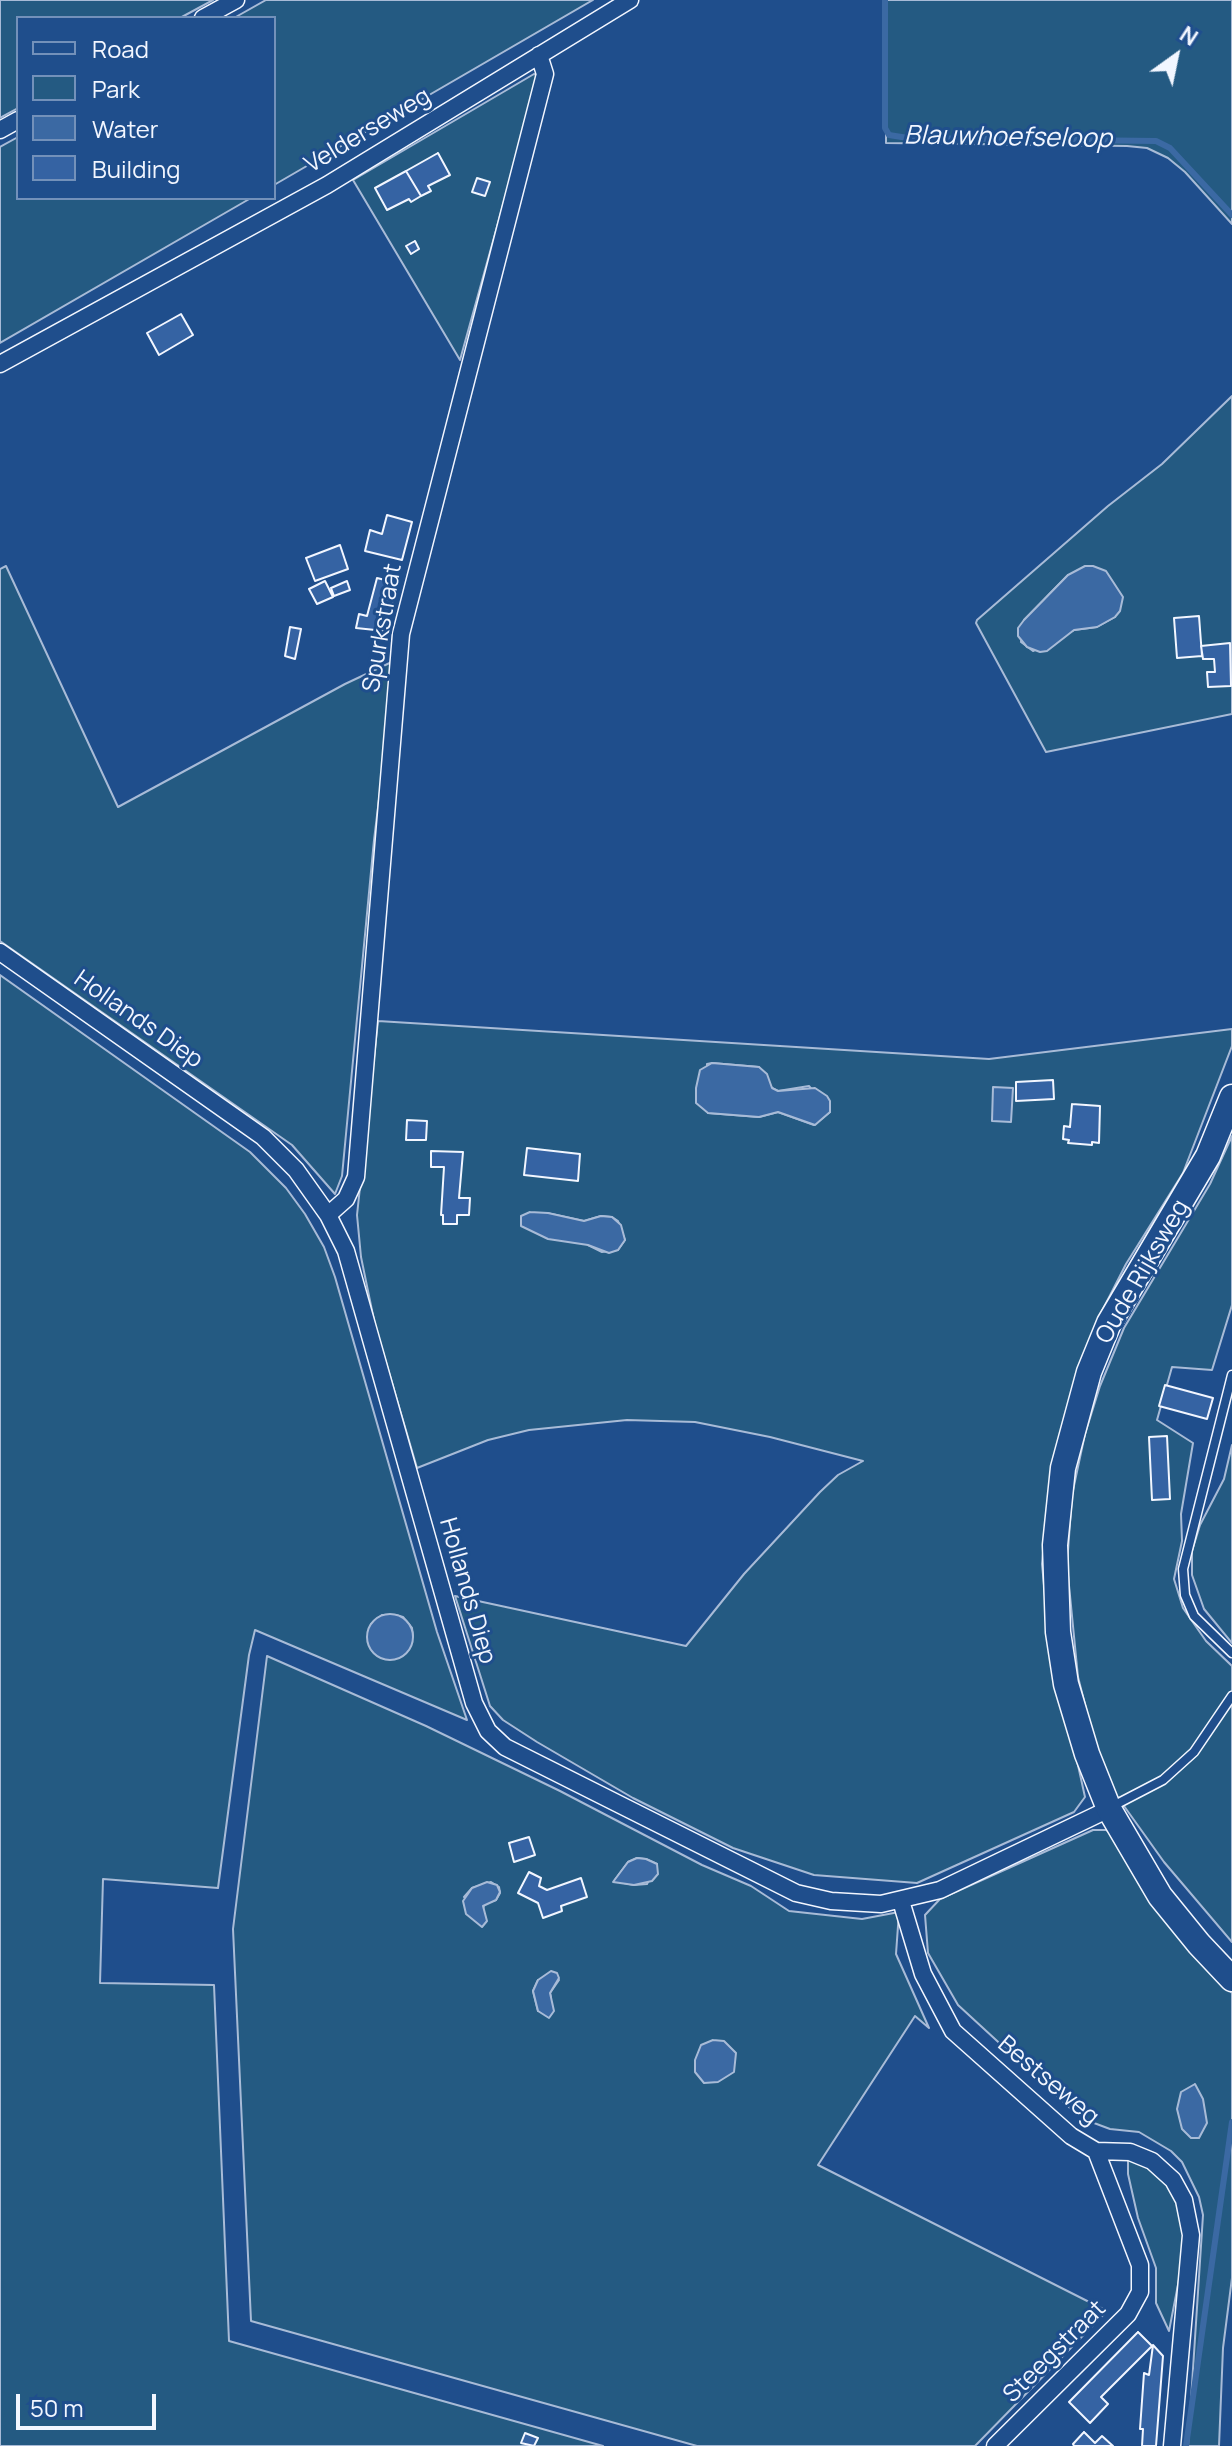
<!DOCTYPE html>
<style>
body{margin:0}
#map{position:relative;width:1232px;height:2446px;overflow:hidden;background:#1f4e8c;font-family:Manrope,sans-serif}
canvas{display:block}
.legend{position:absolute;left:16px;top:16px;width:260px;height:184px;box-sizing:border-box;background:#1f4e8c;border:2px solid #7391ba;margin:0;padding:10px 14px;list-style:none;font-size:24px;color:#f2f6ff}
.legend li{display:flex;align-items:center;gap:16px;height:40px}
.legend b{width:40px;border:2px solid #7391ba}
.north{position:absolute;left:1136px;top:16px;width:80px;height:80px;-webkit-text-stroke:6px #1f4e8c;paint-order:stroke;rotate:33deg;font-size:22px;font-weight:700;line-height:32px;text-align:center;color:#f2f6ff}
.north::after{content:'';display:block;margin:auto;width:28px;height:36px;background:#f2f6ff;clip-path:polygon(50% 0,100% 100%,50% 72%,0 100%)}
.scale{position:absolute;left:16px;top:2394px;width:140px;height:36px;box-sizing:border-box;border:4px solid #f2f6ff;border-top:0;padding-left:10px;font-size:24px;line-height:28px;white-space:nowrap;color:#f2f6ff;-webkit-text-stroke:6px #1f4e8c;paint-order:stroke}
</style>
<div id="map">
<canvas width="1232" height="2446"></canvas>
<ul class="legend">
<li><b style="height:10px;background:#1f4e8c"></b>Road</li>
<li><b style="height:22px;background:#245a82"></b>Park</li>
<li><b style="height:22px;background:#3b69a3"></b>Water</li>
<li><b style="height:22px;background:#3563a3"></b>Building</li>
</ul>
<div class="north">N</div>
<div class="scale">50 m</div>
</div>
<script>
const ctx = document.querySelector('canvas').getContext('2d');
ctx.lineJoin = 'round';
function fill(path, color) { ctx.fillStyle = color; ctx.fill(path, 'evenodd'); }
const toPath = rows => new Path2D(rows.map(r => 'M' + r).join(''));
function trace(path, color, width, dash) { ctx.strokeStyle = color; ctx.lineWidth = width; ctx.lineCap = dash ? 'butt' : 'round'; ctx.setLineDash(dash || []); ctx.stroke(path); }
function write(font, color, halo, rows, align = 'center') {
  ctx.font = font + ' Manrope,sans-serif'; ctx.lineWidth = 6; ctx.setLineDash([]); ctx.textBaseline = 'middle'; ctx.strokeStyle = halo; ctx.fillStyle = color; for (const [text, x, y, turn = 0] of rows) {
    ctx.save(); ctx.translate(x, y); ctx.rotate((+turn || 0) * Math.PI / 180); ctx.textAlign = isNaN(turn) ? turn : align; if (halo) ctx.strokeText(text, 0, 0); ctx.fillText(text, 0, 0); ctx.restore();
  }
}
const green = toPath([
 [0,0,213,0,180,18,18,18,18,108,0,118,0,0],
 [266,0,593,0,274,185,274,18,234,18,266,0],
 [887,0,1232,0,1232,224,1185,172,1168,158,1147,148,1127,146,886,143,887,0],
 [534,74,537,75,535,90,460,360,353,180,534,74],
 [18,137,18,198,251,198,0,343,0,147,18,137],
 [1232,396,1232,714,1046,752,976,623,977,620,1108,506,1162,464,1232,396],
 [1068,575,1115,617,1097,627,1074,630,1033,651,1021,642,1024,620,1068,575],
 [6,566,118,807,345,684,396,660,374,840,342,1176,335,1194,292,1145,0,941,0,569,6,566],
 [0,975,250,1152,286,1188,305,1214,324,1247,335,1277,437,1632,467,1720,255,1630,249,1655,218,1888,103,1879,100,1983,214,1985,229,2341,603,2446,0,2446,0,975],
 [382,1615,396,1615,403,1617,412,1628,413,1636,384,1659,372,1651,371,1624,382,1615],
 [378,1021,989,1059,1232,1029,1232,1046,1183,1173,1126,1264,1100,1315,1060,1440,1047,1506,1042,1564,1048,1629,1085,1797,1074,1812,917,1883,814,1875,733,1848,633,1798,537,1742,503,1720,490,1706,455,1596,686,1646,744,1574,820,1492,838,1475,863,1461,770,1437,695,1422,627,1420,529,1430,488,1440,417,1468,375,1325,361,1257,357,1215,378,1021],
 [712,1063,759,1067,772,1088,778,1091,809,1086,830,1112,814,1125,778,1112,759,1117,708,1113,707,1064,712,1063],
 [547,1213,584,1221,601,1216,612,1217,618,1221,625,1240,618,1250,602,1252,588,1245,547,1213],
 [1232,1136,1232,1305,1212,1370,1172,1367,1157,1420,1193,1443,1181,1514,1182,1541,1174,1579,1183,1608,1206,1641,1232,1666,1232,1942,1164,1862,1114,1792,1093,1736,1078,1677,1067,1565,1072,1495,1085,1434,1100,1386,1124,1328,1210,1184,1232,1136],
 [1232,1445,1232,1643,1204,1609,1192,1575,1192,1551,1200,1525,1224,1479,1232,1445],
 [267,1656,426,1726,560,1791,702,1865,751,1886,789,1911,862,1919,899,1912,896,1954,929,2028,915,2016,818,2165,1107,2311,975,2446,697,2446,251,2321,233,1929,267,1656],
 [637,1858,646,1859,657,1864,647,1884,634,1885,614,1881,628,1862,637,1858],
 [491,1882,499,1887,500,1893,496,1900,484,1904,483,1910,464,1897,472,1888,491,1882],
 [538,1980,559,1980,550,1993,551,1998,538,2011,533,1991,538,1980],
 [1093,1830,1106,1830,1111,1833,1199,1959,1232,1993,1232,2278,1223,2348,1219,2446,1188,2446,1203,2215,1199,2197,1182,2162,1171,2151,1139,2132,1110,2129,1094,2123,1070,2108,958,2005,928,1953,925,1915,940,1899,1093,1830],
 [1128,2158,1158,2172,1182,2207,1185,2249,1169,2331,1156,2303,1156,2268,1138,2218,1128,2174,1128,2158]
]);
const water = toPath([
 [1085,566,1093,566,1106,571,1123,597,1120,611,1115,617,1097,627,1074,630,1047,651,1040,652,1027,647,1018,636,1018,628,1024,620,1068,575,1085,566],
 [712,1063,759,1067,767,1074,772,1088,778,1091,815,1088,827,1096,830,1101,830,1112,815,1125,778,1112,759,1117,708,1113,696,1103,696,1088,700,1070,712,1063],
 [993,1087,1013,1088,1011,1122,992,1121,993,1087],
 [530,1212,548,1213,584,1221,601,1216,612,1217,621,1225,625,1240,618,1250,609,1253,588,1245,548,1239,521,1226,521,1216,530,1212],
 '367 1637a23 23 0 1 1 46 0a23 23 0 1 1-46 0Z',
 [637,1858,646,1859,657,1864,658,1874,652,1881,634,1885,613,1882,628,1862,637,1858],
 [487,1882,497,1885,500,1892,496,1900,483,1906,487,1921,482,1927,466,1914,463,1901,472,1888,487,1882],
 [551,1971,557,1973,559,1978,550,1993,554,2011,549,2018,538,2011,533,1991,538,1980,551,1971],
 [713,2040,724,2041,736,2053,734,2072,718,2082,704,2083,695,2072,695,2060,701,2045,713,2040],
 [1195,2084,1203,2099,1207,2123,1199,2138,1191,2138,1182,2129,1177,2109,1181,2092,1195,2084]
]);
const stream = toPath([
 [885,0,885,128,889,135,908,138,1156,141,1170,148,1232,215],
 [1186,2446,1232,2122]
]);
const building = toPath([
 [438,153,450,175,428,186,431,191,421,196,406,171,438,153],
 [406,171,421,196,411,202,409,199,387,210,375,188,406,171],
 [477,178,490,182,485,196,472,192,477,178],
 [415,241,419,249,411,254,406,246,415,241],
 [181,314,193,335,159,355,147,333,181,314],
 [387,515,412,522,402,560,365,551,370,530,382,534,387,515],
 [340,545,348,569,315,581,306,558,340,545],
 [377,578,397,583,385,631,356,628,359,614,367,616,377,578],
 [325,581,333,597,317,604,309,589,325,581],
 [347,581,350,590,334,596,331,588,347,581],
 [1199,616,1202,656,1177,658,1174,618,1199,616],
 [290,627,301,629,295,659,285,656,290,627],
 [1230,643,1231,686,1208,687,1207,672,1215,672,1214,659,1203,659,1201,646,1230,643],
 [1053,1080,1054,1099,1016,1101,1016,1082,1053,1080],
 [1072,1104,1100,1106,1099,1143,1092,1142,1092,1145,1068,1143,1069,1140,1063,1139,1064,1126,1070,1127,1072,1104],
 [407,1120,427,1121,426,1140,406,1140,407,1120],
 [527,1148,580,1154,578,1181,524,1175,527,1148],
 [431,1151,463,1152,459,1198,470,1198,469,1215,457,1215,457,1224,443,1224,443,1215,441,1215,444,1167,431,1167,431,1151],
 [1165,1385,1213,1398,1207,1419,1159,1406,1165,1385],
 [1167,1436,1170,1499,1152,1500,1149,1437,1167,1436],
 [529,1837,535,1855,514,1862,509,1843,529,1837],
 [529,1872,541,1878,539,1886,547,1890,581,1878,587,1897,561,1906,562,1911,543,1918,538,1903,518,1893,529,1872],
 [1138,2332,1152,2346,1101,2397,1108,2404,1090,2423,1069,2402,1138,2332],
 [1153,2345,1163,2356,1156,2446,1142,2446,1143,2429,1140,2429,1144,2373,1149,2375,1153,2345],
 [1084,2432,1095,2443,1102,2436,1113,2446,1074,2446,1073,2444,1084,2432],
 [525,2433,538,2438,534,2446,521,2443,525,2433]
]);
const lane = toPath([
 [1232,1375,1183,1569,1185,1595,1194,1616,1232,1653],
 [1113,1806,1163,1780,1194,1752,1232,1696]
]);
const street = toPath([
 [203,18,236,0],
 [0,130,18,120],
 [0,364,327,185,630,0],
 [0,952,263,1137,296,1170,328,1215,346,1251,474,1703,488,1731,505,1747,796,1893,831,1901,881,1904,940,1890,1109,1809],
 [328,1215,346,1199,356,1177,401,634,545,74,539,55],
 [901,1901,923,1974,953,2031,1071,2136,1096,2151,1130,2152,1152,2161,1173,2180,1184,2200,1191,2235,1172,2446],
 [995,2446,1128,2314,1140,2292,1140,2265,1096,2151]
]);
const secondary = toPath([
 [1232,1097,1208,1156,1109,1323,1089,1372,1063,1468,1055,1545,1058,1632,1066,1684,1087,1754,1109,1809,1160,1896,1199,1944,1232,1979]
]);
const streetNames = [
 ["Velderseweg",368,131,-31],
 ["Spurkstraat",383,628,-80],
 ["Hollands Diep",138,1020,35],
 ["Oude Rijksweg",1143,1272,-60],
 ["Hollands Diep",467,1591,74],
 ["Bestseweg",1048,2081,40],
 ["Steegstraat",1055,2352,-45]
];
const waterNames = [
 ["Blauwhoefseloop",1008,138,1]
];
fill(green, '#245a82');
trace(green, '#a8bbd7', 2);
fill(water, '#3b69a3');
trace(water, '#a8bbd7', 2);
trace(stream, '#3b69a3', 6);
fill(building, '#3563a3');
trace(building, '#f2f6ff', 2);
trace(lane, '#f2f6ff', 11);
trace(street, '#f2f6ff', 19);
trace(secondary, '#f2f6ff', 27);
trace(lane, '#1f4e8c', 8);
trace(street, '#1f4e8c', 16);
trace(secondary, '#1f4e8c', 24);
write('24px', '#f2f6ff', '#1f4e8c', streetNames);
write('italic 26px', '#f2f6ff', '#1f4e8c', waterNames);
</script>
